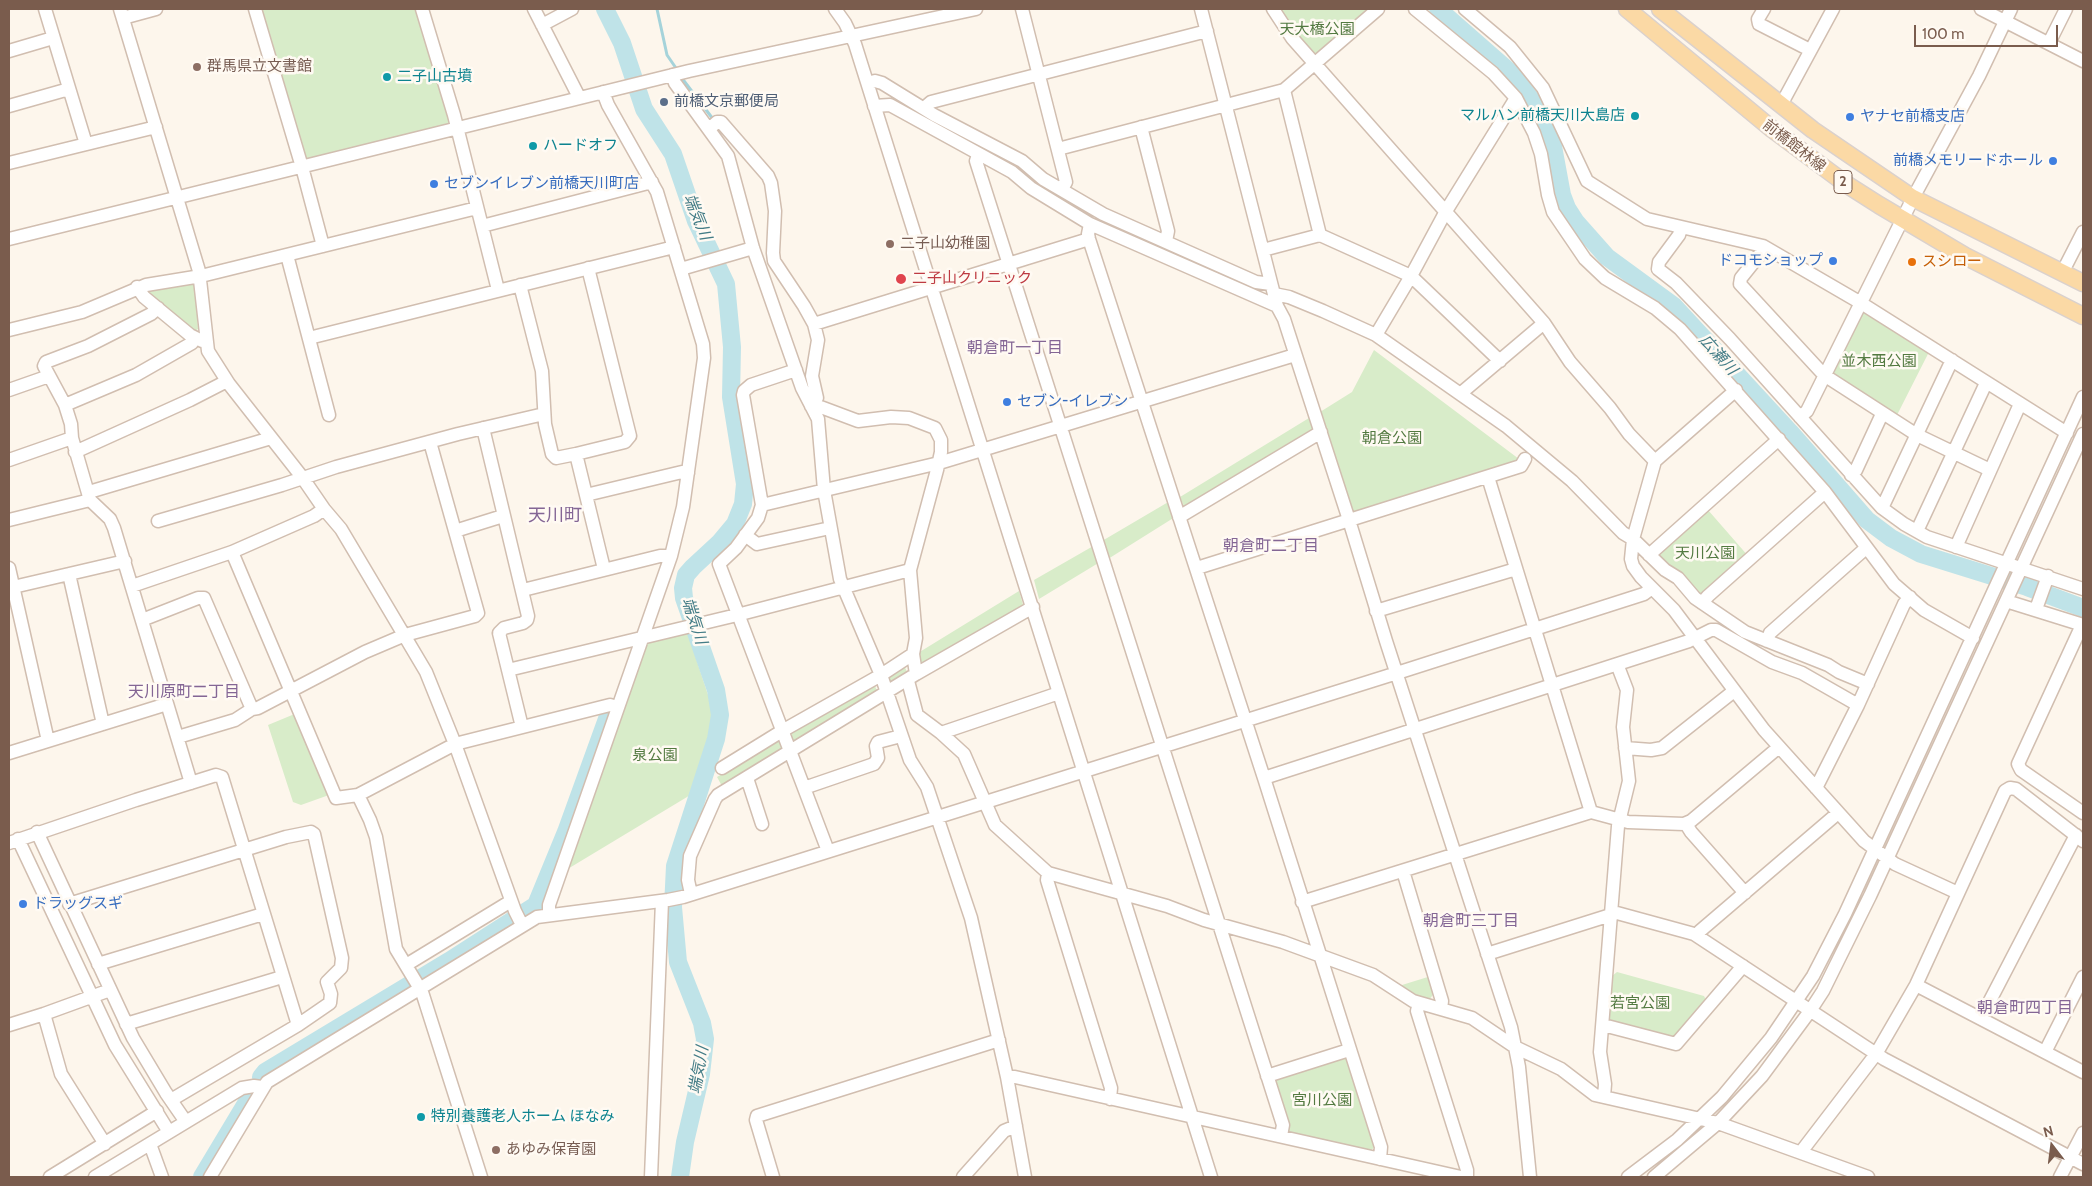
<!DOCTYPE html>
<meta charset="utf-8">
<style>
body{margin:0}
#map{position:relative;width:2092px;height:1186px;overflow:hidden;background:#fdf6ec;font-family:Cabin,sans-serif}
canvas{display:block}
.frame{position:absolute;inset:0;border:10px solid #7a5c4d;pointer-events:none}
.north{position:absolute;left:2027px;top:1121px;width:50px;height:50px;-webkit-text-stroke:4px #fffaf3;paint-order:stroke;rotate:345deg;font-size:14px;font-weight:700;line-height:20px;text-align:center;color:#7a5c4d}
.north::after{content:'';display:block;margin:auto;width:18px;height:22px;background:#7a5c4d;clip-path:polygon(50% 0,100% 100%,50% 72%,0 100%)}
.scale{position:absolute;left:1914px;top:25px;width:144px;height:22px;box-sizing:border-box;border:2px solid #7a5c4d;border-top:0;padding-left:6px;font-size:15px;line-height:18px;white-space:nowrap;color:#7a5c4d;-webkit-text-stroke:4px #fffaf3;paint-order:stroke}
</style>
<div id="map">
<canvas width="2092" height="1186"></canvas>
<div class="frame"></div>
<div class="north">N</div>
<div class="scale">100 m</div>
</div>
<script>
const ctx = document.querySelector('canvas').getContext('2d');
ctx.lineJoin = 'round';
function fill(path, color) { ctx.fillStyle = color; ctx.fill(path, 'evenodd'); }
const toPath = rows => new Path2D(rows.map(r => 'M' + r).join(''));
function trace(path, color, width, dash) { ctx.strokeStyle = color; ctx.lineWidth = width; ctx.lineCap = dash ? 'butt' : 'round'; ctx.setLineDash(dash || []); ctx.stroke(path); }
function write(font, color, halo, rows, align = 'center') {
  ctx.font = font + ' Cabin,"Noto Sans JP",sans-serif'; ctx.lineWidth = 5; ctx.setLineDash([]); ctx.textBaseline = 'middle'; ctx.strokeStyle = halo; ctx.fillStyle = color; for (const [text, x, y, turn = 0] of rows) {
    ctx.save(); ctx.translate(x, y); ctx.rotate((+turn || 0) * Math.PI / 180); ctx.textAlign = isNaN(turn) ? turn : align; if (halo) ctx.strokeText(text, 0, 0); ctx.fillText(text, 0, 0); ctx.restore();
  }
}
const green = toPath([
 [255,9,422,9,457,128,302,167],
 [1277,9,1373,9,1319,55,1313,55],
 [191,282,195,286,198,329,195,331,147,292,149,289],
 [1866,311,1930,350,1896,417,1833,377,1831,371,1861,313],
 [1374,350,1519,459,1516,463,1356,513,1351,509,1320,412,1352,392],
 [1309,418,1314,429,1185,509,1180,497],
 [1170,501,1175,517,1108,559,1102,541],
 [1708,510,1749,557,1704,597,1698,596,1657,555],
 [1095,545,1100,562,1039,599,1034,580],
 [1019,591,1024,608,921,669,918,653],
 [687,631,712,707,713,727,692,794,566,870,644,641],
 [904,665,907,672,904,678,895,683,888,683,890,673],
 [874,683,878,694,797,743,792,741,792,731],
 [297,713,329,795,301,805,293,802,268,725],
 [777,741,782,742,784,748,723,788,717,777],
 [1617,972,1704,996,1706,1000,1678,1036,1671,1038,1612,1023,1608,1018,1612,976],
 [1431,976,1435,992,1429,1000,1417,998,1401,987,1402,985],
 [1343,1055,1348,1058,1375,1146,1370,1152,1291,1132,1287,1129,1273,1080]
]);
const stream = toPath([
 [657,9,667,55,678,71],
 [681,77,713,119]
]);
const river = toPath([
 [605,9,622,43,644,109,673,154,696,221,726,284,732,347,731,397,745,484,743,504,735,524,720,542,693,567,686,575,683,588,684,598,716,690,720,715,716,739,675,866,673,907,678,962,702,1023,705,1039,701,1074,685,1142,680,1177],
 [1438,9,1511,73,1533,102,1552,141,1562,195,1567,208,1576,222,1607,257,1674,306,1790,432,1867,520,1891,538,1921,554,2027,587,2083,608],
 [261,1077,265,1072,449,961,536,905,566,832,608,716],
 [202,1177,247,1102]
]);
const minor = toPath([
 [45,9,86,144],
 [120,9,199,271,208,351,229,384,302,477,324,509,341,529,426,672,455,744,515,911,522,925],
 [255,9,302,167,323,246],
 [422,9,454,115,498,290],
 [534,9,579,97],
 [835,9,845,23,855,44,1211,1177],
 [1022,9,1066,182,1062,189],
 [1201,9,1277,306,1284,319,1349,520,1386,641,1511,1027,1519,1067,1530,1177],
 [1273,9,1292,38,1315,64,1544,323,1570,362,1610,408,1629,434,1655,461],
 [1415,9,1493,73,1516,98,1534,133,1541,154,1548,195,1553,212,1585,259,1605,278,1655,308,1680,329,1825,492,1894,584,1924,610,1973,638],
 [1465,9,1510,47,1543,88,1587,181,1647,219,1763,246,1861,303,2067,433],
 [1764,9,1758,19,1759,24,1810,50],
 [1981,9,2083,61],
 [123,18,156,9],
 [542,25,572,9],
 [2049,43,2066,9],
 [9,51,53,38],
 [672,75,675,83,728,156,753,248,802,388,818,419,824,490,840,579,881,675,910,760,927,787,971,918,1007,1077,1025,1177],
 [868,83,875,81,882,83,934,115,1022,161,1043,179,1103,214,1256,282,1271,284],
 [1284,90,1320,235],
 [1781,105,1833,9],
 [9,106,69,89],
 [874,106,890,105,1012,172,1031,188,1090,224,1277,306],
 [924,108,931,102,1207,31],
 [1141,127,1168,231,1166,241],
 [709,129,717,122,721,122,768,176,771,183,775,211,773,253,774,261,804,306,814,324,818,340,812,376,817,398,811,406],
 [1058,149,1284,90,1378,9],
 [978,155,976,161,1283,1125,1281,1136],
 [9,163,156,127],
 [1090,224,1088,234,1089,239,1264,778,1381,1147,1380,1159],
 [482,226,652,182],
 [1681,228,1679,235,1659,262,1658,269,1676,283,1730,339,1882,508,1904,524,1927,537,2083,589],
 [9,239,689,71,976,9],
 [1763,246,1761,253,1741,278,1740,284,1824,375,1917,435,1990,470],
 [1263,250,1320,235,1411,276,1500,361],
 [287,255,329,415],
 [681,269,753,248],
 [2062,273,2083,232],
 [520,285,542,371,545,424,552,454,556,458,576,454,625,442,630,436,588,268],
 [137,287,144,297,190,335,202,341],
 [1274,294,1289,297,1323,311,1376,335,1506,426,1572,481,1623,533,1633,539,1665,570,1678,578,1695,598,1745,632,1828,665,1839,672,1868,684],
 [158,308,151,314,88,346,46,362,44,366,65,405,71,424,72,438,90,500,110,519,114,528,191,783],
 [814,324,1089,239],
 [9,330,82,312,146,285,201,276,477,208],
 [1376,335,1411,276,1446,211,1516,98],
 [309,338,674,247],
 [796,370,751,385,744,391,743,395,762,505,758,518,736,548,719,564,828,851],
 [9,390,49,376],
 [1736,390,1655,461,1633,539,1631,559,1633,566,1641,577,1674,610,1764,730,1864,841,1895,864,1958,893],
 [1460,394,1544,323],
 [65,405,136,375,192,343,195,339],
 [811,406,818,406,858,421,891,417,909,418,935,428,941,440,941,452,937,470,910,570,916,638,913,654,916,674],
 [1800,417,1807,411,1913,198,1979,76,2011,9],
 [483,428,528,616,527,620,523,623,504,628,499,633,522,727],
 [75,452,190,400,227,381],
 [576,454,604,569],
 [9,460,72,438],
 [1851,475,1856,470,1882,414],
 [1488,477,1591,812,1628,822,1684,824,1691,821,1779,747],
 [89,492,271,438],
 [586,495,682,472,688,473],
 [762,505,939,463,1295,355],
 [1882,508,1952,360],
 [1179,517,1321,432],
 [9,520,90,500],
 [158,521,282,485,336,467,458,434,544,414],
 [455,531,503,516],
 [1917,531,1986,383],
 [745,535,757,544,830,528],
 [1956,547,2020,404],
 [232,552,336,798,358,795,455,744,610,705,617,707],
 [1649,555,1779,439],
 [9,568,48,741],
 [1197,568,1521,466,1525,459],
 [69,574,103,724],
 [132,586,232,552,314,516,324,509],
 [9,588,125,561],
 [523,590,660,556,671,556],
 [2006,601,2083,625],
 [1702,603,1708,596,1825,492],
 [2036,609,2048,576],
 [1376,611,1516,569],
 [142,620,198,598,204,598,252,709],
 [2082,625,2018,764,2021,770,2083,813],
 [1767,641,1770,633,1866,548],
 [508,670,737,615,910,570],
 [908,681,917,715,941,733,964,754,995,825,1048,873,1167,906,1204,920,1283,942,1373,975,1413,1001,1472,1018,1515,1047,1561,1069,1595,1095,1718,1123,1868,1177],
 [941,733,1059,693],
 [178,737,235,720,252,709,258,708,365,652,405,635,475,616,478,613,430,442],
 [1625,748,1651,750,1662,748,1734,691],
 [9,753,167,704],
 [722,768,782,731,881,675,913,654],
 [747,778,762,824],
 [1264,778,1689,641,1711,630,1716,630,1772,662,1802,673,1858,705],
 [804,788,874,764,878,758,876,746,878,742,901,736],
 [1816,788,1858,705,1904,604,1910,597],
 [358,795,370,820,376,837,396,949,422,992,481,1177],
 [1686,824,1691,832,1745,893],
 [37,832,133,1038,166,1093,186,1122],
 [18,839,115,1045,169,1132],
 [9,843,136,800,216,775,222,777,298,1025],
 [1403,871,1442,1001,1441,1009],
 [1048,873,1047,880,1111,1088,1110,1099],
 [691,894,688,880,690,856,715,799,718,795,916,674,1033,607],
 [1302,902,1591,812],
 [69,904,286,837,311,832,314,834,342,958,341,968,327,982,331,994,330,1003,298,1025,171,1100],
 [549,915,549,905,671,556,683,507,704,358,703,344,657,192,608,105,603,92],
 [1698,935,1700,931,1838,813],
 [1487,954,1617,913,1694,934,1884,1059,2083,1164],
 [98,964,263,914],
 [406,965,511,901],
 [1916,985,2083,1072],
 [1419,1003,1417,1011,1467,1170,1467,1177],
 [44,1014,61,1074,105,1144],
 [1981,1018,2076,835],
 [126,1024,282,977],
 [9,1025,44,1014,110,990],
 [1603,1025,1676,1044,1743,966],
 [2045,1052,2083,977],
 [1267,1076,1349,1050],
 [1007,1077,1015,1077,1461,1177],
 [1604,1097,1605,1084,1600,1052,1618,826,1629,781,1623,727,1627,690,1617,664],
 [150,1144,162,1177],
 [1801,1152,1876,1054,1916,985,2005,791,2010,788,2016,789,2083,841],
 [50,1177,157,1111],
 [95,1177,242,1088,254,1086,262,1087],
 [210,1177,267,1082,537,917,668,900,683,897,1397,673,1644,594,1652,588],
 [651,1177,662,901],
 [773,1177,756,1120,757,1116,999,1040],
 [963,1177,1004,1131,1016,1126],
 [1628,1177,1677,1140,1722,1097,1771,1038,1813,976,1845,914,2083,397],
 [1654,1177,1718,1123,1762,1076,1810,1011,1823,991,1870,896,2083,434],
 [2060,1177,2083,1133]
]);
const major = toPath([
 [1627,9,1772,129,1846,184,1879,205,1965,256,2083,316],
 [1660,9,1813,130,1913,198,2083,283]
]);
const markers = [
 [197,67,5,"#8d6e63"],
 [387,77,5,"#0f9aa8"],
 [664,102,5,"#5c6f8a"],
 [1635,116,5,"#0f9aa8"],
 [1850,117,5,"#3f7fe0"],
 [533,146,5,"#0f9aa8"],
 [2053,161,5,"#3f7fe0"],
 [434,184,5,"#3f7fe0"],
 [890,244,5,"#8d6e63"],
 [1833,261,5,"#3f7fe0"],
 [1912,262,5,"#e8710a"],
 [901,279,6,"#e0444e"],
 [1007,402,5,"#3f7fe0"],
 [23,904,5,"#3f7fe0"],
 [421,1117,5,"#0f9aa8"],
 [496,1150,5,"#8d6e63"]
];
const shields = [
 [1843,182,18]
];
const shieldNames = [
 ["2",1843,182]
];
const parkNames = [
 ["天大橋公園",1317,30],
 ["並木西公園",1879,362],
 ["朝倉公園",1392,439],
 ["天川公園",1705,554],
 ["泉公園",655,756],
 ["若宮公園",1640,1004],
 ["宮川公園",1322,1101]
];
const educationNames = [
 ["群馬県立文書館",207,67],
 ["二子山幼稚園",900,244],
 ["あゆみ保育園",506,1150]
];
const cultureNames = [
 ["二子山古墳",397,77],
 ["マルハン前橋天川大島店",1625,116,"right"],
 ["ハードオフ",543,146],
 ["特別養護老人ホーム ほなみ",431,1117]
];
const serviceNames = [
 ["前橋文京郵便局",674,102]
];
const shopNames = [
 ["ヤナセ前橋支店",1860,117],
 ["前橋メモリードホール",2043,161,"right"],
 ["セブンイレブン前橋天川町店",444,184],
 ["ドコモショップ",1823,261,"right"],
 ["セブン-イレブン",1017,402],
 ["ドラッグスギ",33,904]
];
const streetNames = [
 ["前橋館林線",1794,146,38]
];
const foodNames = [
 ["スシロー",1922,262]
];
const healthNames = [
 ["二子山クリニック",912,279]
];
const waterNames = [
 ["端気川",697,217,68],
 ["広瀬川",1718,355,48],
 ["端気川",694,621,72],
 ["端気川",699,1070,-80]
];
const neighbourhoodNames = [
 ["朝倉町一丁目",1015,348],
 ["朝倉町二丁目",1271,546],
 ["天川原町二丁目",184,692],
 ["朝倉町三丁目",1471,921],
 ["朝倉町四丁目",2025,1008]
];
const quarterNames = [
 ["天川町",555,516]
];
fill(green, '#d8ecc9');
trace(stream, '#a5d3da', 3);
trace(river, '#bfe3e8', 18);
trace(minor, '#d1beb0', 15);
trace(major, '#dad1cd', 19);
trace(minor, '#fff', 12);
trace(major, '#fbd9a5', 16);
for (const [x, y, r, color] of markers) { const dot = new Path2D(); dot.arc(x, y, r, 0, 2 * Math.PI); ctx.fillStyle = color; ctx.fill(dot); trace(dot, '#fffaf3', 2); }
for (const [x, y, w] of shields) { const box = new Path2D(); box.roundRect(x - w / 2, y - 11.5, w, 23, 4); ctx.fillStyle = '#fffaf3'; ctx.fill(box); trace(box, '#7a5c4d', 1); }
write('bold 14px', '#7a5c4d', null, shieldNames);
write('15px', '#537a41', '#fffaf3', parkNames);
write('15px', '#785e54', '#fffaf3', educationNames, 'left');
write('15px', '#0d838f', '#fffaf3', cultureNames, 'left');
write('15px', '#4e5e75', '#fffaf3', serviceNames, 'left');
write('15px', '#366cbe', '#fffaf3', shopNames, 'left');
write('15px', '#7a5c4d', '#fffaf3', streetNames);
write('15px', '#c56008', '#fffaf3', foodNames, 'left');
write('15px', '#be3a42', '#fffaf3', healthNames, 'left');
write('italic 16px', '#437c86', '#fffaf3', waterNames);
write('16px', '#846695', '#fffaf3', neighbourhoodNames);
write('18px', '#846695', '#fffaf3', quarterNames);
</script>
